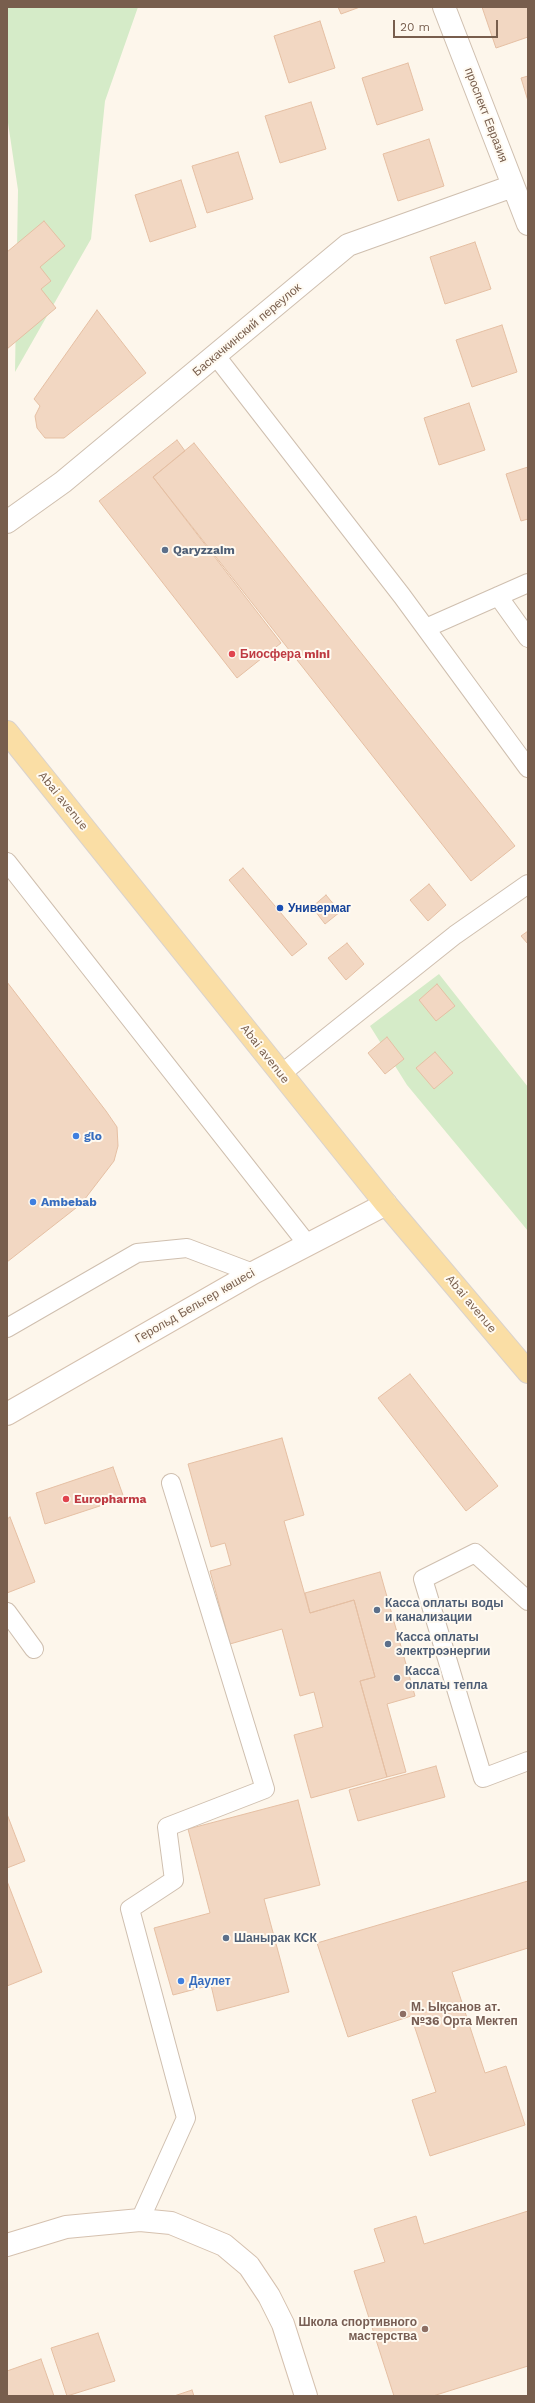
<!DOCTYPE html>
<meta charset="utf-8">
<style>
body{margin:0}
#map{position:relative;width:535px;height:2403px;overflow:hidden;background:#fdf6eb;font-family:"Work Sans",sans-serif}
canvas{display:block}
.frame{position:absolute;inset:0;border:8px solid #785e4d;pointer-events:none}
.scale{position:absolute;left:393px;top:20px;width:105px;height:18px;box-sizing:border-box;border:2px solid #785e4d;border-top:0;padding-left:5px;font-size:12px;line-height:14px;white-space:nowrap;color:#785e4d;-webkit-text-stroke:3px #fffaf1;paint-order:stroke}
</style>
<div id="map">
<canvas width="535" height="2403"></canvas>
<div class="frame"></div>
<div class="scale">20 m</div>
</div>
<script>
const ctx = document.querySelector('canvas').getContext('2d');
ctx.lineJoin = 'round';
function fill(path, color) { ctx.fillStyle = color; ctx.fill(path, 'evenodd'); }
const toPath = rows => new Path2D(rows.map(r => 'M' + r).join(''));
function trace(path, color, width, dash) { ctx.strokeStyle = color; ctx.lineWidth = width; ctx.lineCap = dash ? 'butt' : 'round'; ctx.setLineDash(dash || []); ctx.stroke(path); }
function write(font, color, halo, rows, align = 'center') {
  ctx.font = font + ' "Work Sans",sans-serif'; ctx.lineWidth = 4; ctx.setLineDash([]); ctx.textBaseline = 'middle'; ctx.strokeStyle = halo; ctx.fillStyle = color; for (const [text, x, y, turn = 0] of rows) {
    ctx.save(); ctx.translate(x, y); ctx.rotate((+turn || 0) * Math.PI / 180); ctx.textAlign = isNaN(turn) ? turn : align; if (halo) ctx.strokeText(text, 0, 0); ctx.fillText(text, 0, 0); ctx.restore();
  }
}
const green = toPath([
 [7,7,138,7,105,101,91,239,15,372,18,190,7,116],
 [439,974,528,1087,528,1231,407,1085,370,1026]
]);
const building = toPath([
 [338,7,360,7,341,14,338,7],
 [482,7,528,7,528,37,496,48,482,7],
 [320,21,335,68,289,83,274,36,320,21],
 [408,63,423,110,377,125,362,78,408,63],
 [528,76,528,101,521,78,528,76],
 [311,102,326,149,280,163,265,116,311,102],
 [429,139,444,186,398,201,383,154,429,139],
 [238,152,253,199,207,213,192,166,238,152],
 [181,180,196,227,150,242,135,195,181,180],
 [44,221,65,246,40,267,51,281,41,289,56,308,7,349,7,252,44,221],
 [475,242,491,289,445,304,430,257,475,242],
 [97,310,146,373,64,438,45,438,37,428,35,416,40,406,34,399,97,310],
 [502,325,517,372,472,387,456,340,502,325],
 [469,403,485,450,439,465,424,418,469,403],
 [177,440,185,451,153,477,281,643,237,678,99,501,177,440],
 [194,443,515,846,471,881,153,477,194,443],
 [528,467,528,519,521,521,506,474,528,467],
 [243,868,307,944,292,956,229,880,243,868],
 [429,884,446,905,428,921,410,900,429,884],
 [326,895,340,912,325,924,312,907,326,895],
 [528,931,528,944,521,936,528,931],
 [347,943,364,964,346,980,328,958,347,943],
 [7,982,106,1111,117,1127,118,1146,114,1161,81,1204,7,1262,7,982],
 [437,984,455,1006,436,1021,419,1000,437,984],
 [387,1037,404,1059,385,1074,368,1053,387,1037],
 [435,1052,453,1073,434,1089,416,1068,435,1052],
 [410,1374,498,1486,466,1511,378,1398,410,1374],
 [282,1438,304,1515,284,1521,310,1613,354,1600,375,1677,360,1681,387,1777,311,1798,294,1735,323,1727,314,1692,300,1696,282,1629,230,1644,210,1571,231,1565,225,1543,211,1547,188,1464,282,1438],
 [113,1467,124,1498,45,1524,36,1493,113,1467],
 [10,1517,35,1582,7,1593,7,1519,10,1517],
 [380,1572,415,1696,387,1704,406,1772,387,1777,360,1681,375,1677,354,1600,310,1613,305,1593,380,1572],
 [436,1766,445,1797,358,1821,349,1790,436,1766],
 [298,1800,320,1885,264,1899,289,1992,217,2011,211,1985,173,1995,154,1928,210,1913,188,1829,298,1800],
 [7,1814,25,1861,7,1868,7,1814],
 [7,1881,42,1972,7,1986,7,1881],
 [528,1881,528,1948,452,1972,485,2073,506,2066,525,2125,430,2156,412,2100,436,2092,411,2016,348,2037,317,1943,528,1881],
 [528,2211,528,2366,433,2396,394,2396,354,2271,385,2262,374,2229,416,2216,424,2244,528,2211],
 [98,2333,115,2381,67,2396,51,2348,98,2333],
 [41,2359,54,2396,7,2396,7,2371,41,2359],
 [192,2390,194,2396,174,2396,192,2390]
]);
const lane = toPath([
 [216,356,402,596,528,768],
 [498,596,528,638],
 [426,628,528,583],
 [7,862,308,1245],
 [281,1074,455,935,528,884],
 [7,1328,137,1253,187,1248,253,1273],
 [528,1601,475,1553,423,1579,483,1778,528,1761],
 [7,1612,34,1649],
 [140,2220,186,2118,130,1909,174,1880,167,1827,265,1789,171,1483]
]);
const street = toPath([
 [444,7,528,224],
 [7,522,63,482,348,245,513,186]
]);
const secondary = toPath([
 [7,1414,253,1273,386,1204],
 [7,2245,66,2227,140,2220,171,2223,224,2245,249,2266,269,2296,283,2324,306,2396]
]);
const primary = toPath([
 [7,732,386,1204,528,1372]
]);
const markers = [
 [165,550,4,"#5c6f8a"],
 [232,654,4,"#e0444e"],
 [280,908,4,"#1a4fb4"],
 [76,1136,4,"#3f7fe0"],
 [33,1202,4,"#3f7fe0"],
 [66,1499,4,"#e0444e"],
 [377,1610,4,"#5c6f8a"],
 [388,1644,4,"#5c6f8a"],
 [397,1678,4,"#5c6f8a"],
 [226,1938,4,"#5c6f8a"],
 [181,1981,4,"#3f7fe0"],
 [403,2014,4,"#8d6e63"],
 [425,2329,4,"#8d6e63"]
];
const streetNames = [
 ["проспект Евразия",486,115,69],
 ["Баскачкинский переулок",247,330,-40],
 ["Abai avenue",63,801,51],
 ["Abai avenue",265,1054,52],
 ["Abai avenue",471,1304,50],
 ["Герольд Бельгер көшесі",195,1306,-30]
];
const serviceNames = [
 ["Qaryzzaim",173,550],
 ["Касса оплаты воды",385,1603],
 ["и канализации",385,1617],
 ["Касса оплаты",396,1637],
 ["электроэнергии",396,1651],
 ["Касса",405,1671],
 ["оплаты тепла",405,1685],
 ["Шанырак КСК",234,1938]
];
const healthNames = [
 ["Биосфера mini",240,654],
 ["Europharma",74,1499]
];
const transitNames = [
 ["Универмаг",288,908]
];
const shopNames = [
 ["glo",84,1136],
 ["Ambebab",41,1202],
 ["Даулет",189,1981]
];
const educationNames = [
 ["М. Ықсанов ат.",411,2007],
 ["№36 Орта Мектеп",411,2021],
 ["Школа спортивного",417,2322,"right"],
 ["мастерства",417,2336,"right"]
];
fill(green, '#d5ebc8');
fill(building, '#f2d7c2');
trace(building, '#e5bfa3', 1);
trace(lane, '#cfbfaf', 20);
trace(street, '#cfbfaf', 24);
trace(secondary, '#d5c1af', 24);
trace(primary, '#d9d2cd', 24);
trace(lane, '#fff', 18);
trace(street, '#fff', 22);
trace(secondary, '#fff', 22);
trace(primary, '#fadea5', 22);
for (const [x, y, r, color] of markers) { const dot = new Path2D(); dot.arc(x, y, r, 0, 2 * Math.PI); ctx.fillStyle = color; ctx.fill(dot); trace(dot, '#fffaf1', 1.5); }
write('12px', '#785e4d', '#fffaf1', streetNames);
write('bold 12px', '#4e5e75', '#fffaf1', serviceNames, 'left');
write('bold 12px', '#be3a42', '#fffaf1', healthNames, 'left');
write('bold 12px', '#164399', '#fffaf1', transitNames, 'left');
write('bold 12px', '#366cbe', '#fffaf1', shopNames, 'left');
write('bold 12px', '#785e54', '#fffaf1', educationNames, 'left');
</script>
